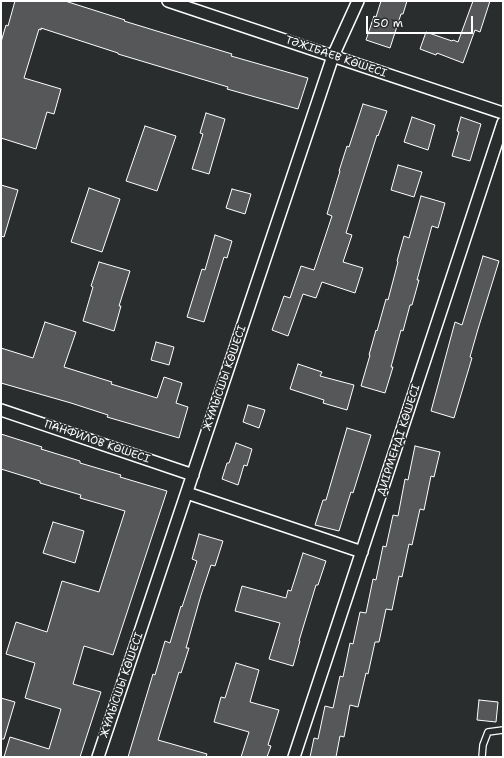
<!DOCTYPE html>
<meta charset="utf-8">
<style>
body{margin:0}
#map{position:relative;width:504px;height:758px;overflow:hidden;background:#2a2d2e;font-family:"Shantell Sans",sans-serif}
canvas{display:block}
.frame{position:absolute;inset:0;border:2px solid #fff;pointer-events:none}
.scale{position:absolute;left:366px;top:16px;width:107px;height:18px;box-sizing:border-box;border:2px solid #fff;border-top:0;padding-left:5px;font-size:12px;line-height:14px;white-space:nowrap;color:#fff;-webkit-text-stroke:3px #2a2d2e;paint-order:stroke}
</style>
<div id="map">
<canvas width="504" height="758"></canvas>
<div class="frame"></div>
<div class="scale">50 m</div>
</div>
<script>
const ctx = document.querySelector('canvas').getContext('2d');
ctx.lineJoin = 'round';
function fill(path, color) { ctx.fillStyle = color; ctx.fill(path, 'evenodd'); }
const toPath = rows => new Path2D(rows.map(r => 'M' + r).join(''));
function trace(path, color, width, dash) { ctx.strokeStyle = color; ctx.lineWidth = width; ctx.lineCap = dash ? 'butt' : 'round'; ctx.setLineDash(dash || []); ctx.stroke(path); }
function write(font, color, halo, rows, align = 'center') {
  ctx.font = font + ' "Shantell Sans",sans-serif'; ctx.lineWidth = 3.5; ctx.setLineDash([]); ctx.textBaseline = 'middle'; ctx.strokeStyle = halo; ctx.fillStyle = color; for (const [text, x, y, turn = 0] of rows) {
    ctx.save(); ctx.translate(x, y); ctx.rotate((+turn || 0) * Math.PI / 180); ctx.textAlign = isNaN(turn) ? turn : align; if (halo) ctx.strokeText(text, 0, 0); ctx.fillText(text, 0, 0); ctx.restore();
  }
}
const building = toPath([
 [15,1,65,1,125,20,124,21,232,54,231,56,308,78,298,109,227,89,228,87,118,54,118,53,41,28,41,30,39,29,24,78,61,89,54,114,47,112,36,149,1,138,1,42,6,25,8,26,15,1],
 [381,1,407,1,403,14,401,14,390,48,366,40,374,16,376,17,381,1],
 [473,1,490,1,480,32,475,30,463,63,437,53,436,55,420,49,426,32,452,41,453,40,458,42,473,1],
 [363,104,387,111,378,136,377,135,346,233,352,235,343,262,363,268,355,293,322,282,316,298,303,294,288,336,272,330,284,296,290,298,301,266,314,270,332,216,327,214,340,171,339,171,347,146,349,147,363,104],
 [206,113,225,119,209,174,192,169,203,134,200,133,206,113],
 [412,117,435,125,428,150,404,142,412,117],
 [461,117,481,124,470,161,452,156,459,132,457,131,461,117],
 [145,126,176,136,157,191,126,181,145,126],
 [398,165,422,172,414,197,391,190,398,165],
 [1,185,18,190,4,237,1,236,1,185],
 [89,188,120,199,102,252,71,242,89,188],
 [232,189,251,194,245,214,226,208,232,189],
 [421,196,445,203,438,228,432,226,417,280,419,280,412,305,410,305,403,331,401,330,391,367,393,367,385,393,361,386,370,355,369,355,376,330,377,331,386,299,388,300,398,262,397,261,404,236,409,238,421,196],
 [215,235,232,241,227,258,224,257,204,322,187,317,202,269,205,270,215,235],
 [483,256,499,261,478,329,470,357,472,358,454,418,431,411,455,322,462,325,483,256],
 [99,262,130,271,119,306,121,306,114,331,83,321,93,287,91,286,99,262],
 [45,322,76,332,64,367,112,382,111,384,157,398,164,377,182,383,176,403,188,407,179,438,107,417,108,415,71,403,1,383,1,348,33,358,45,322],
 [156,342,174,347,169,365,151,360,156,342],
 [298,364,322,372,320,376,354,385,347,410,323,403,324,400,290,389,298,364],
 [248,405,265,410,259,428,243,422,248,405],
 [347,428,371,435,353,493,351,492,339,531,315,525,323,500,326,500,347,428],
 [1,434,42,447,41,449,80,461,80,463,121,475,120,477,167,491,113,655,84,646,73,684,101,692,80,757,4,757,10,737,49,749,61,709,25,698,35,663,6,654,16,622,47,632,62,581,99,592,125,511,80,498,81,495,40,483,40,481,1,469,1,434],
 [236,443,252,449,247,466,244,465,238,485,222,479,227,463,229,463,236,443],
 [415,446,440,452,434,477,431,476,424,510,420,509,412,545,409,544,402,577,399,576,392,610,386,609,379,642,375,642,368,674,366,673,358,707,350,705,344,737,340,736,336,757,310,757,314,738,318,739,325,706,333,708,340,676,343,677,350,643,353,644,360,612,366,613,373,579,376,580,383,546,386,547,393,515,398,516,405,479,408,480,415,446],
 [53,522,84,531,75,563,43,553,53,522],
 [199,534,223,541,215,566,211,565,201,595,186,648,189,648,181,673,179,672,158,740,207,754,206,757,128,757,153,674,155,675,165,641,170,643,181,606,182,607,197,561,192,559,199,534],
 [303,553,326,561,318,585,316,585,299,641,300,641,293,666,269,659,280,623,235,611,242,586,286,598,288,590,291,591,303,553],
 [236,663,259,670,250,702,279,710,268,745,271,746,267,757,241,757,249,732,214,722,221,697,225,698,236,663],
 [1,698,15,702,4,739,1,739,1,698],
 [479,700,498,702,496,722,477,720,479,700]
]);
const service = toPath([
 [482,757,483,745,488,732,503,730]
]);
const minor = toPath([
 [168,1,503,113],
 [1,410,193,475],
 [187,493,362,552],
 [98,757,333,56,358,1],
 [294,757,503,123]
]);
const streetNames = [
 ["ТӘЖІБАЕВ КӨШЕСІ",336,57,19],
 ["ЖҰМЫСШЫ КӨШЕСІ",225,378,-71],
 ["ДИІРМЕНДІ КӨШЕСІ",399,440,-72],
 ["ПАНФИЛОВ КӨШЕСІ",97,442,19],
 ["ЖҰМЫСШЫ КӨШЕСІ",122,685,-71]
];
fill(building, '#555758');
trace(building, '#fff', 1);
trace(service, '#fff', 8);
trace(minor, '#fff', 14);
trace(service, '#2a2d2e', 5.5);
trace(minor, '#2a2d2e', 11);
write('11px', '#fff', '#2a2d2e', streetNames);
</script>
